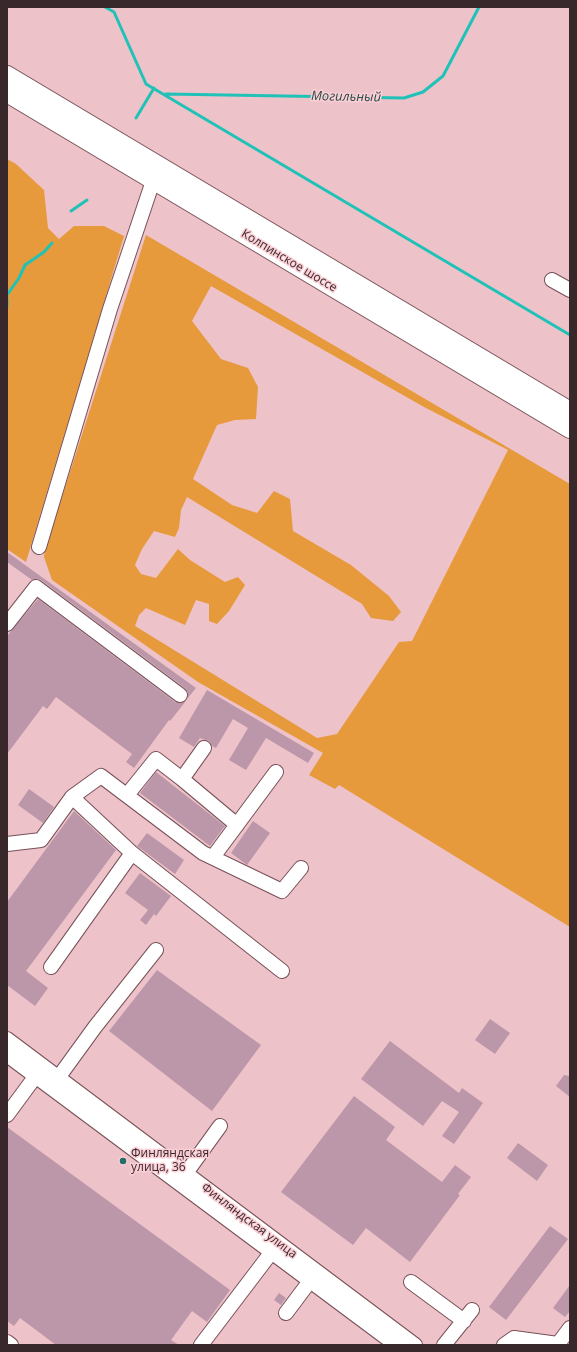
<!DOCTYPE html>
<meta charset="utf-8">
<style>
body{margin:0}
#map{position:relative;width:577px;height:1352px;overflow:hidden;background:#eec2c9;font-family:"Open Sans",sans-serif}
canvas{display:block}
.frame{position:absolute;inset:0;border:8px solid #39282b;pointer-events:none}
</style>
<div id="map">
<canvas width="577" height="1352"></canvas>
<div class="frame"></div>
</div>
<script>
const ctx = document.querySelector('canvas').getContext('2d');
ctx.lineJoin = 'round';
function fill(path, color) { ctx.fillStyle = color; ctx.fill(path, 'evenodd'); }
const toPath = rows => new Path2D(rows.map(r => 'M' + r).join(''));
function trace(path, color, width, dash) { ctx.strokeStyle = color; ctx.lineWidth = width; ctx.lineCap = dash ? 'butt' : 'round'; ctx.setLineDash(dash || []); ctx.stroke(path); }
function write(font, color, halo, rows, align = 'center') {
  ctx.font = font + ' "Open Sans",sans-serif'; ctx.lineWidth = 3; ctx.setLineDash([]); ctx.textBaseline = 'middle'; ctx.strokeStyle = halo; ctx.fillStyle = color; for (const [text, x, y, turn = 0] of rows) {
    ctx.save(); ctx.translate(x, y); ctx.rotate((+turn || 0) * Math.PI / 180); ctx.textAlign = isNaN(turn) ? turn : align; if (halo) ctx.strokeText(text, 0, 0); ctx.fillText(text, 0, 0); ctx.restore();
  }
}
const green = toPath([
 [7,159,16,164,44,190,48,228,59,239,74,226,104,226,124,236,26,562,7,549],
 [146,235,570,484,570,927,339,785,335,789,309,775,323,753,198,682,52,580,44,557,45,550],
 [211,286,424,407,508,450,412,641,399,642,337,734,317,738,135,626,139,615,146,608,185,625,196,600,209,604,209,621,217,624,229,611,245,585,238,577,225,582,190,560,178,549,156,578,141,574,135,565,142,549,154,531,175,537,179,528,181,510,187,497,362,604,371,618,393,621,401,612,389,596,351,565,293,531,290,499,274,491,257,513,232,505,193,479,217,425,235,420,256,419,258,387,248,368,221,359,192,321]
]);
const stream = toPath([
 [105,7,114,12,146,84,570,335],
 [166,94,404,98,423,92,443,76,479,7],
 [136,118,154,88],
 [71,211,87,200],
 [7,295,19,278,25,265,44,252,52,243],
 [7,298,7,307]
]);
const building = toPath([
 [7,552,196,688,187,699,188,692,185,688,41,580,37,579,32,580,7,562],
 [38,599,175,702,179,703,186,701,170,721,169,720,134,768,126,762,132,754,56,697,47,709,43,706,7,754,7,636],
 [207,690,314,753,308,763,266,738,246,770,229,760,248,728,233,719,216,748,212,746,209,741,205,740,200,738,194,747,179,738],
 [156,772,225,826,210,846,140,793],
 [29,789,54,807,43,823,18,805],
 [74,811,116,850,26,971,48,988,35,1006,7,985,7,902],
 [253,821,270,833,247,865,231,853],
 [147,833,184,860,175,874,137,846],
 [140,873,171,896,156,916,154,914,146,925,140,920,148,910,125,893],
 [157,970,261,1045,212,1111,109,1031],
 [490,1019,510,1033,495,1054,475,1040],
 [390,1041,459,1093,462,1088,483,1103,454,1144,442,1136,459,1112,442,1101,423,1126,361,1079],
 [564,1075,570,1076,570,1097,556,1086],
 [354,1096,395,1127,386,1140,442,1182,455,1165,471,1177,458,1194,460,1195,410,1262,366,1228,353,1245,281,1192],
 [7,1127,230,1290,207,1322,192,1311,171,1340,179,1345,56,1345,20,1318,14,1326,7,1321],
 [518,1143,548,1165,537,1181,507,1158],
 [550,1226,568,1239,506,1320,489,1307],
 [570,1285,570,1311,565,1317,553,1308],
 [279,1293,286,1298,281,1305,274,1300]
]);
const minor = toPath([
 [552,280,570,290],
 [39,547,110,309,153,181],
 [7,624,36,587,180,695],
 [182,779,237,825],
 [127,795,156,759,182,779,204,748],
 [72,797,101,776,203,853,282,891,301,868],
 [7,844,41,840,72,797,132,853,282,971],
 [213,857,276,772],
 [51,967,132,853],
 [7,1039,415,1345],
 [7,1055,396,1345],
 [58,1078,95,1027,156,950],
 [7,1115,35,1077],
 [181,1180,220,1126],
 [411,1282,464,1321],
 [286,1313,310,1281],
 [7,1342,11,1345],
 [201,1345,277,1245],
 [444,1345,472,1310],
 [504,1345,514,1338,558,1344,570,1328]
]);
const major = toPath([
 [7,75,570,411],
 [7,93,570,429]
]);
const markers = [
 [123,1161,4,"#246e68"]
];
const streetNames = [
 ["Колпинское шоссе",289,261,31],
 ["Финляндская улица",249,1221,37]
];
const poiNames = [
 ["Финляндская",131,1154],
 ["улица, 36",131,1168]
];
const waterNames = [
 ["Могильный",346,97,1]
];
fill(green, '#e69a3c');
trace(stream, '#20c2b7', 3);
fill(building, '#bc97a9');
trace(minor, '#775158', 16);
trace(major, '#775158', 20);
trace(minor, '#fff', 14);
trace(major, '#fff', 18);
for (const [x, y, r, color] of markers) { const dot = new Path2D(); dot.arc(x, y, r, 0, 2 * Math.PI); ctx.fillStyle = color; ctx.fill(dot); trace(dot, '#fbcfd6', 1.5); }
write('12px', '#39282b', '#fbcfd6', streetNames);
write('12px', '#39282b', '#fbcfd6', poiNames, 'left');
write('italic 13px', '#2c4a47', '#fbcfd6', waterNames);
</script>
